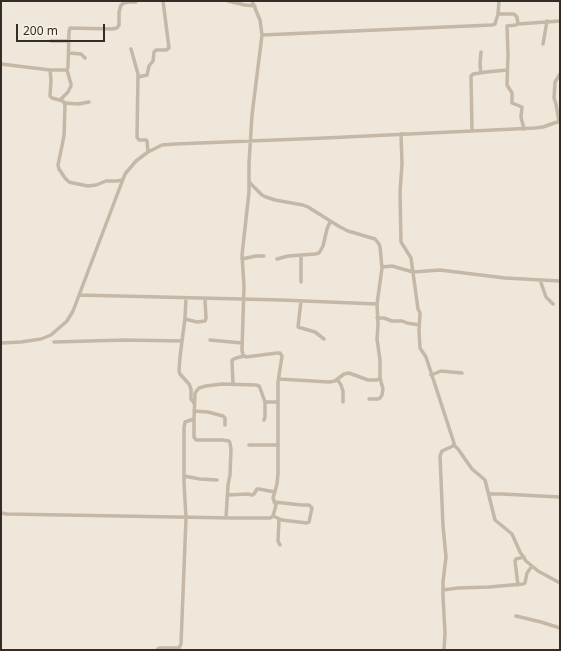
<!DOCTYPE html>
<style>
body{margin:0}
#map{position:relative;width:561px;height:651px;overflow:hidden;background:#efe7d9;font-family:"Noto Sans",sans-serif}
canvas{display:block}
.frame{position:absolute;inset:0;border:2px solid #332c27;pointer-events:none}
.scale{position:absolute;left:16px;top:24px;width:89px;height:18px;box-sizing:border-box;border:2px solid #332c27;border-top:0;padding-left:5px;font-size:12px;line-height:14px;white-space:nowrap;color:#332c27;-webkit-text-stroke:3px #f7f1e5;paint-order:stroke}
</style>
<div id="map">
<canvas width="561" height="651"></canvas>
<div class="frame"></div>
<div class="scale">200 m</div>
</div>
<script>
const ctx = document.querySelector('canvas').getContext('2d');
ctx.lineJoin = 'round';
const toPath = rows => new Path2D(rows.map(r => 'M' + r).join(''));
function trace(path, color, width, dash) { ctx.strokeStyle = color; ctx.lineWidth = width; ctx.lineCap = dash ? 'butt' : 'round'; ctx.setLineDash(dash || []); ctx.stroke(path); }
const minor = toPath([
 [228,1,245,5,255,6],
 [498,14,514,14,517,17,518,24,560,21],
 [518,24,516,25,507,26,508,55,507,85,512,93,512,103,522,107,521,117,524,129],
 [262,35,492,25,495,24,498,14,499,1],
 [51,41,69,41],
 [543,44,547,21],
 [131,49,138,74,137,137,139,140,146,140,147,141,148,152],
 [69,53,81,54,85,58],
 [1,64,50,70,67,70,68,67,69,32,70,28,112,29,117,28,119,25,119,12,121,5,124,3,128,2,136,2],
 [50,70,51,80,50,96,52,98,63,101,65,105,64,136,58,165,59,169,65,178,69,182,73,183,88,186,96,185,106,181,117,181,122,180],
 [481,73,480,64,481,52],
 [138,77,147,75,149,66,153,61,154,52,156,50,166,50,169,48,163,1],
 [60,100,68,92,71,86,71,84,67,70],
 [65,103,78,104,89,102],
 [559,122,556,104,554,98,555,82,560,74],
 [472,131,471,76,473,74,486,72,507,70],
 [403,134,401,134,402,164,400,192,401,242,411,258,418,309,420,313,419,331,420,348,426,357,454,443,453,446,442,451,440,456,443,526,446,557,443,582,443,596,445,633,444,650],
 [249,182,262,195,266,197,275,200,303,205,308,207,340,227,348,231,375,239,379,244,380,247,382,268,377,304,378,325,377,339,380,360,380,378,377,380,368,380,349,373,344,374,335,381,329,382,279,379],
 [301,255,301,282],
 [242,259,256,256,264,256],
 [277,259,288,256,315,254,319,253,323,246,327,229,330,222],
 [382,267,392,266,413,272,440,270,505,278,560,281],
 [540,280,546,297,553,304],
 [79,295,281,300,377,304],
 [186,298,185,318,180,357,179,371,180,374,189,384,191,389,191,399,194,403],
 [301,301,298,327,315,332,324,339],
 [377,318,384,318,392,321,402,321,407,323,419,325],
 [185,319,197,322,205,321,206,318,205,299],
 [210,340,242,343],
 [54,342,125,340,182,341],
 [1,343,21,342,41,339,51,335,67,321,73,311,125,174,136,161,148,152,162,145,175,144,325,138,535,128,543,127,560,121],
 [431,375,441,371,462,373],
 [337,379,341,385,343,391,343,402],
 [233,384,232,360,236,358,244,356],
 [369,399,378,399,380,398,382,395,383,389,380,378],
 [194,411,208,412,223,416,225,418,225,425],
 [194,419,194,437,196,440,222,440,229,441,230,443,231,449,230,475,228,485,226,518],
 [264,420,265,417,265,402],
 [249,445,278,445],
 [454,445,458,449,472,469,485,480,495,520,512,534,520,552,526,561,538,571,560,583],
 [184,476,200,479,217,480],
 [489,494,502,494,560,497],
 [228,495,248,494,252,495,254,494,257,489,259,489,275,492],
 [1,513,7,514,232,518,270,518,273,516,276,505,273,498,277,484,278,474,278,382,282,356,280,353,277,353,246,357,243,355,242,350,244,286,242,255,249,192,249,163,252,115,262,35,260,20,252,1],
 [273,516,282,520,307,523,309,522,312,508,309,505,302,505,274,502],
 [279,519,278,541,280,545],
 [518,585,515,561,516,559,524,557],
 [443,590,458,588,489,587,523,584,525,583,527,573,532,566],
 [516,616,541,622,560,628],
 [157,650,159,648,179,648,181,644,186,518,184,483,184,428,185,422,194,419,195,393,199,388,206,386,222,384,256,385,259,386,260,388,265,402,278,402]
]);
trace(minor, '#c5b8a7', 3.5);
</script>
